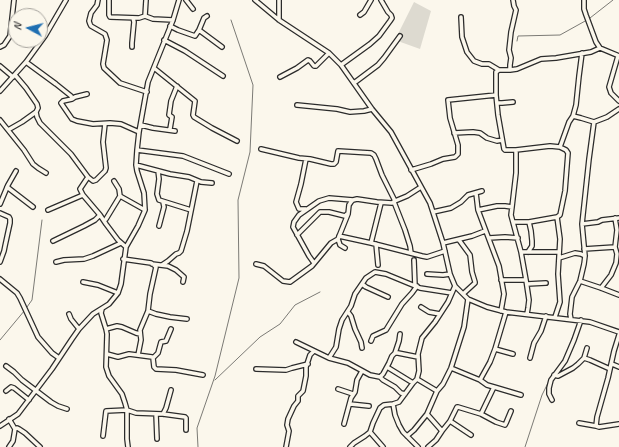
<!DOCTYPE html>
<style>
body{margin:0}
#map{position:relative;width:619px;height:447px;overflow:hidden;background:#fbf7ec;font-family:Caveat,sans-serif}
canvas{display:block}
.north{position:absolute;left:8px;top:8px;width:40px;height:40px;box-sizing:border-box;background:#fbf7ec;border:1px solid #a8a59f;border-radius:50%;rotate:277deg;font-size:11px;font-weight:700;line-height:16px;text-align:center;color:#2b2b2b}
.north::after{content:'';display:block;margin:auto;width:14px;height:18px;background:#1f6fb2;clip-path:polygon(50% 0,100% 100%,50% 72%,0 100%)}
</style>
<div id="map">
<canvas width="619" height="447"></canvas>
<div class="north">N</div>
</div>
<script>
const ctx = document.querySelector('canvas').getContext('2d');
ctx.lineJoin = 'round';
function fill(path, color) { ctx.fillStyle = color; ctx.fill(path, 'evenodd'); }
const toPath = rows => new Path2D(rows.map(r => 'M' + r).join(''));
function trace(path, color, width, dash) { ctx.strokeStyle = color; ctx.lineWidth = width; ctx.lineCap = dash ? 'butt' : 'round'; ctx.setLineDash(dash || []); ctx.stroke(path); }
const green = toPath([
 [414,2,431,11,420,49,395,40]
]);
const stream = toPath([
 [590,18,613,0],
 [517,41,518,36,560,35,587,20],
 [27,307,32,300,42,220],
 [0,340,25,310],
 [215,380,260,337,280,324,295,305,320,292],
 [198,447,197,428,215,376,239,278,238,200,250,152,253,85,231,20],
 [525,447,542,395,548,383]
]);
const minor = toPath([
 [98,0,97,5,91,13,89,21,90,24,91,26,105,34,107,40,103,64,104,68,120,83,147,92],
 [109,0,109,15,110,17,139,18,145,16,153,19,173,20],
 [186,0,193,9],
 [255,0,279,20,329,53,341,65,372,109,391,132,430,203,443,243,450,274,455,286,468,299,487,307,506,312,590,322,619,332],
 [279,0,279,20],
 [584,0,584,9,586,15,596,42,600,48,619,56],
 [360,15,364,12,371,0],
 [145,16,146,0],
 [461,17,462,37,467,52,474,61,482,64,489,64,499,70],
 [170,26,178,30,195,36,199,30,204,18,207,16],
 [199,30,222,47],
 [164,40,185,51,223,76],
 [0,47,4,45,10,36,14,0],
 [132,47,132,43,134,22,133,18],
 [618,56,609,87,611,93,619,101],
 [26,62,56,84,71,96,72,99],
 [341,65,370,44,379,36,390,21,392,18,391,15,388,12,381,0],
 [0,66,13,77],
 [154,68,195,101,193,115,194,117,212,128,237,141],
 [510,70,510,65,511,58,509,50,511,32,516,10,514,6,513,0],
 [15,75,26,88,37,104,38,108,36,112,37,117,40,123,71,154,88,177,80,189,83,195,100,215,106,224,118,240,126,247],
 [280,77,297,68,308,60,310,61,314,66,316,66,329,53],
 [354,83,378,65,384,58,400,36],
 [0,91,26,62,45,36,66,0],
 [87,94,75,97,72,99,63,101,61,103,72,119,77,121,93,124,110,123,121,124,139,132],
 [497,103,502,103,513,102],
 [297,105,337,109,350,112,364,111,372,109],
 [573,116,581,118,594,122,607,117,619,109],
 [0,120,24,150,33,164,38,168,46,173],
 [141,125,153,128,175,131],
 [170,129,172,117,169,115,171,101,177,86],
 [8,130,22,122,36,112],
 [454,133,473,132,480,133,487,138,497,141,502,140],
 [560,147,569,122,573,116,576,105,579,76,582,53],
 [261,149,299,158,310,159,331,164,334,164,336,162,338,151,371,153,374,155,376,159,382,175,395,201],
 [137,150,183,156,229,174],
 [516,150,516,173,512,207,511,215,521,252,526,280,529,300,528,308,527,314],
 [306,159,301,184,296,202,299,209,306,209],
 [136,165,170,174,189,177,201,182,212,183],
 [411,170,431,164,443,159,455,157,458,154,458,145,450,118,448,100,496,95],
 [158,171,159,179,157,194,159,200,191,210],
 [88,177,93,181,96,180,105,171,106,168,103,142,105,124],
 [7,187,33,207],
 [476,193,478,210,499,266,504,294,501,311],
 [120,196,145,210],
 [394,202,405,230,410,246,411,253],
 [0,204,8,185,16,171],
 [48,210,83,195],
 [478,210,497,206,505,206,512,207],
 [433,212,451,208,461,202,468,195,482,191],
 [104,221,106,219,120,196,119,189,114,181],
 [513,222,529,222,557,217,560,215,565,191,568,153,566,150,560,147,550,146,516,150,505,150,504,149,498,115,496,95,496,72,499,70,510,70,517,69,541,59,556,58,591,52,600,48],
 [582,224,598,222,602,220,619,218],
 [159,226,164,207,163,202],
 [297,235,320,212,329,212,345,216,347,214],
 [339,236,371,243,422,256,427,257,445,251],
 [489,238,505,237,518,238],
 [459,240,470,255,472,272,475,282,475,283,463,294],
 [53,241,84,226,95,220,100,215],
 [371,243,381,203],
 [443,243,472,236,485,231],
 [376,244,378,265],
 [345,248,340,245,338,239,348,214,349,205,351,202,353,200,357,199,377,202,392,203,395,201,407,196,421,187],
 [584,249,615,247],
 [521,252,559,252],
 [528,252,532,246,532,241,531,231,529,222],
 [559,258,575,253,581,254,585,256],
 [123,259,151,263,154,265,156,267,150,294,148,311,140,330,141,340,138,355],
 [414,260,415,286],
 [0,262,4,251,5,246,10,223,10,219,9,217,0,213],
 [56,262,64,260,84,259,93,256,121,243],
 [314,263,309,256,293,227,294,222,299,215,319,201,329,198,353,200],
 [152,264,168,266,176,270,184,277,183,282],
 [256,264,264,266,283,281,290,282,312,266,331,243,338,239],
 [162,265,168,261,176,254,179,253,181,251,187,231,197,181],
 [427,274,443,275,450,274],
 [0,279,17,293,20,298,38,337,52,353,59,358],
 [501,280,526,280],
 [580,281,601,288,619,295],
 [83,282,98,285,118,293],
 [362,284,366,287,388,297],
 [527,284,546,283],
 [601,288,611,275,616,263,617,254,615,247,617,230,615,218],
 [421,307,429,312,440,314],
 [102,309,101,313,106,329,107,334,106,367,109,376,122,394,125,403,127,410,127,439,128,447],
 [148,311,156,314,170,317,187,319],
 [348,312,351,316,355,329,361,342,362,348],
 [69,314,71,319,79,329],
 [555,317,560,302,558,274,560,239,557,217],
 [571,319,570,314,572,297,580,281,584,264,585,256,582,224,589,159,594,122],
 [106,329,117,326,122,327,136,333,140,334],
 [371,341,373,336,386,330,402,304,412,293,417,286],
 [296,342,329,358,348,363,370,375,380,377,383,380,395,387,401,393,405,394],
 [495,349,513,354],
 [395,353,399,341,400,334],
 [107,354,118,357,129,354,152,357,153,358,154,367,156,369,176,370,203,375],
 [153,358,158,353,161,342,166,341,171,329],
 [329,358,336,347,339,329,342,320,351,306,355,294,366,278,375,272,386,274,420,288,452,293],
 [530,358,534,343,541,331,546,316],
 [584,358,590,360,610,369],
 [612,364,619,367],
 [6,366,14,372,22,380,51,402,58,406,67,409],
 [387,367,413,383],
 [451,368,480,380,487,385,494,387,481,414,496,422,505,425,506,423,511,411],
 [256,369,286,370,292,368,308,364],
 [554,375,558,376,573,368,578,364,584,358,587,348],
 [380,377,383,374,389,363,392,356,395,353,398,353,418,357],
 [417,379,437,391],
 [480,380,490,362,495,349,506,312],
 [494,387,521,395],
 [338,389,353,394],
 [6,391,11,387,14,388,29,400],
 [552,400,549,394,549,388,551,380,565,361,574,340,581,320],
 [350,404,369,406],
 [393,404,395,415,399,425,403,432,418,447],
 [156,414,157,439],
 [163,414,166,408,171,390],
 [450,421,471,435],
 [579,423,596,426,599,427,619,424],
 [344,424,351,398,355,392,357,380,362,371],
 [0,426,18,414,52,369,72,339,79,329,93,314,109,304,118,293,121,284,126,247,138,226,145,210,144,193,137,171,136,165,137,150,139,132,148,82,173,20,179,0],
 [596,426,597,417,608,378,614,351,619,335],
 [15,429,17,428,19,429,25,433,40,447],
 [442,431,450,421,457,407,458,407,481,414],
 [370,432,383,447],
 [103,436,106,411,127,410,136,413,163,414,185,417,186,418,186,430],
 [407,436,414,430,427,414],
 [9,447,13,441,15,429,9,419],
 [286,447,289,431,287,425,288,419,294,406,298,401,298,396,303,391,306,376,306,367,310,355,314,351],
 [350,447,354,443,365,436,370,432,373,423,380,408,384,405,393,404,399,402,413,383,417,379,419,371,418,354,422,338,435,322,448,302,455,286],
 [428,447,436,440,442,431,427,414,437,391,443,384,451,368,464,327,468,299]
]);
fill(green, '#dddad0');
trace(stream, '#7b7a75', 1);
trace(minor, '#2b2b2b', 6);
trace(minor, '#fbf7ec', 3.5);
</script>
